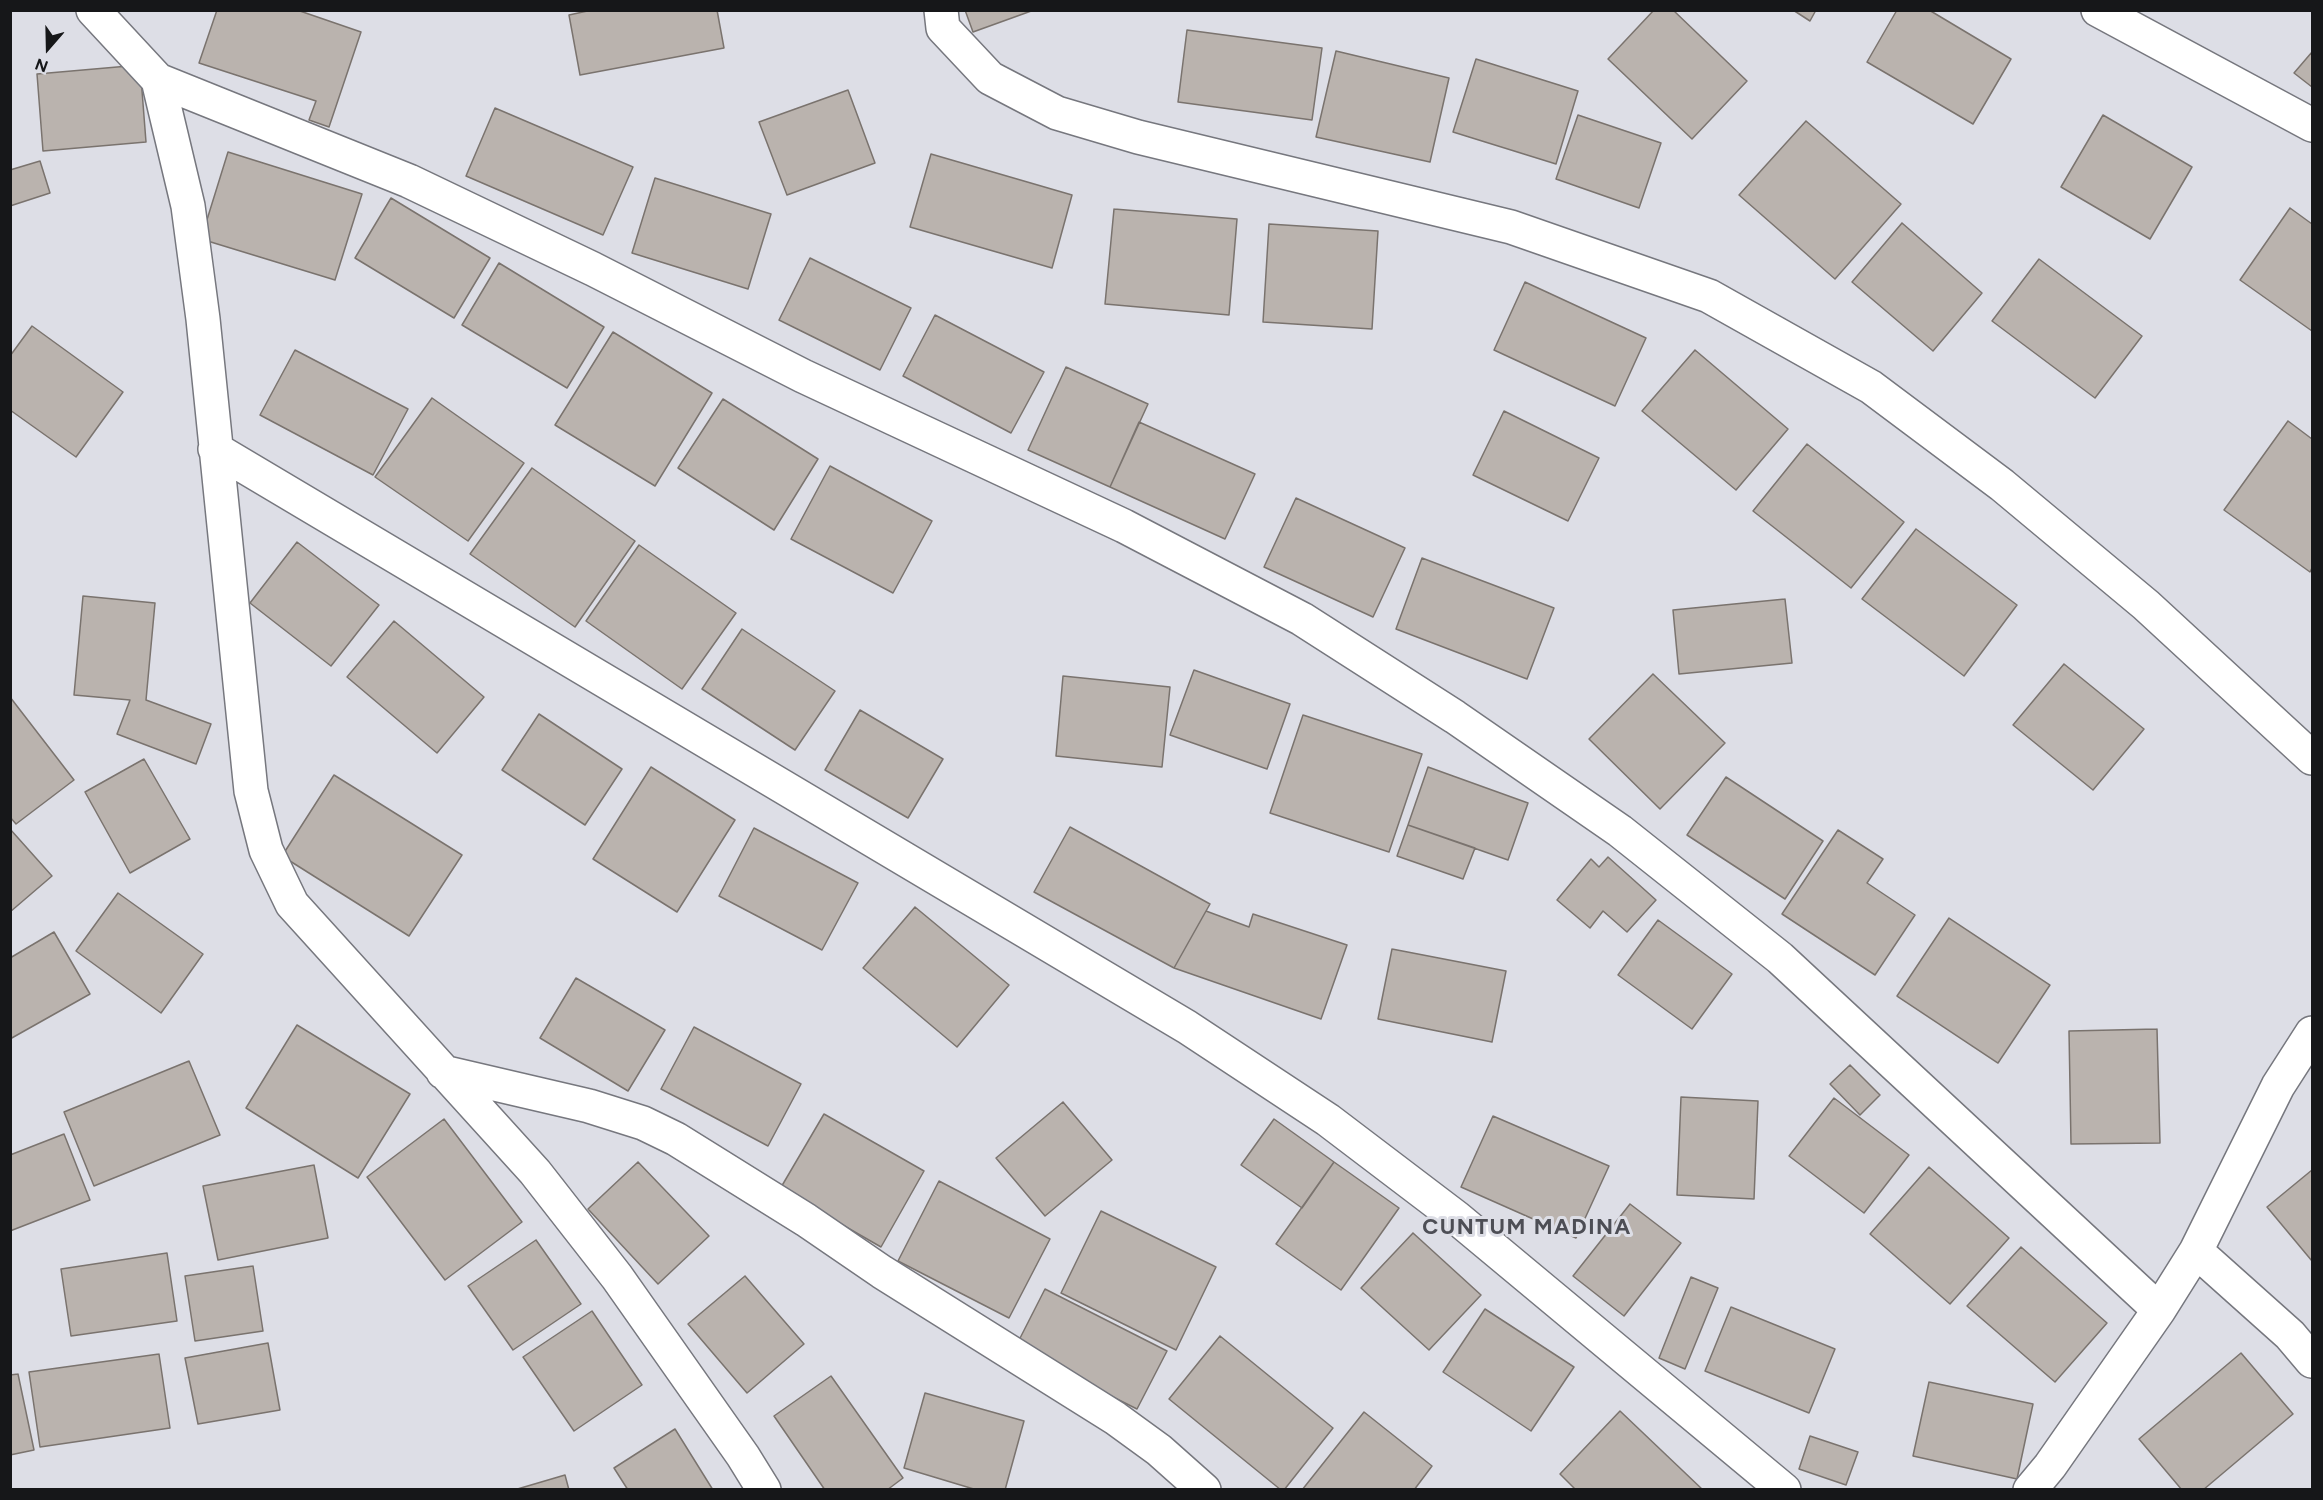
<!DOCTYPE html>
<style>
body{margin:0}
#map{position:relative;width:2323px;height:1500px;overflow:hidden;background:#dddee6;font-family:Figtree,sans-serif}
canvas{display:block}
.frame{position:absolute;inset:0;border:12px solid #161719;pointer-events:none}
.north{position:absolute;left:18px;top:18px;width:60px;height:60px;-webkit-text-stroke:4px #dddee6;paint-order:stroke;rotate:200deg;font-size:16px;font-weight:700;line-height:24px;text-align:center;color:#161719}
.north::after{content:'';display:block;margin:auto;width:21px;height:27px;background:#161719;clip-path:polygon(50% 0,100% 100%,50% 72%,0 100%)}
</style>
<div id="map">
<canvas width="2323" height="1500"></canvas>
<div class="frame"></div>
<div class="north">N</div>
</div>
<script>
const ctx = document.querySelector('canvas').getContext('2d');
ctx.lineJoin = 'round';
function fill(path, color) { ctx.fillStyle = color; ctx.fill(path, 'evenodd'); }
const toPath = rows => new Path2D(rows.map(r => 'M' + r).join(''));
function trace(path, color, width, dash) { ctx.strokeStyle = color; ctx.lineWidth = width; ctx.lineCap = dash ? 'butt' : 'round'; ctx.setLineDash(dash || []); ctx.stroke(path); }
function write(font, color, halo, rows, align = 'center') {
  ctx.font = font + ' Figtree,sans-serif'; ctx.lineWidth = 6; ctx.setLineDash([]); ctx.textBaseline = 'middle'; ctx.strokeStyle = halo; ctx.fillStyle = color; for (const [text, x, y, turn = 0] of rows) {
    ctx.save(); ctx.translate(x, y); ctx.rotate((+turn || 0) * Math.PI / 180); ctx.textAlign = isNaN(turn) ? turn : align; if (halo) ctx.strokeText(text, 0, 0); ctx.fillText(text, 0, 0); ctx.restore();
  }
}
const building = toPath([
 [217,10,297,10,361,32,329,127,309,120,316,101,199,63,217,10],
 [592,10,717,10,724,48,580,75,569,15,592,10],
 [965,10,1034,10,973,32,965,10],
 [1654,10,1673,10,1747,81,1692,139,1608,59,1654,10],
 [1793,10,1816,10,1810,21,1793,10],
 [1897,10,1929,10,2011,59,1973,124,1867,62,1897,10],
 [1187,30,1322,48,1312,120,1178,102,1187,30],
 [1336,51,1449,78,1430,162,1316,137,1336,51],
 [2312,52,2312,87,2294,73,2312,52],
 [1476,59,1578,91,1556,164,1453,132,1476,59],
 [140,65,146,142,43,151,37,74,140,65],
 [848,90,875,163,787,195,759,122,848,90],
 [495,108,633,167,603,235,466,176,495,108],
 [1578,115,1661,143,1639,208,1556,179,1578,115],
 [2103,115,2192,167,2150,239,2061,187,2103,115],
 [1806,121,1901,204,1835,279,1739,195,1806,121],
 [228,152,362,194,335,280,201,239,228,152],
 [931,154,1072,195,1052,268,910,227,931,154],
 [40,161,50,193,10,206,10,170,40,161],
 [655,178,771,214,748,289,632,253,655,178],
 [391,198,490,258,454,318,355,258,391,198],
 [2290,208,2312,224,2312,331,2240,280,2290,208],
 [1114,209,1237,219,1229,315,1105,304,1114,209],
 [1902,223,1982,293,1933,351,1852,282,1902,223],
 [1269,224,1378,231,1372,329,1263,322,1269,224],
 [810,258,911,308,880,370,779,320,810,258],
 [2039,259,2142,336,2095,398,1992,321,2039,259],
 [499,263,604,327,567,388,462,325,499,263],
 [1525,282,1646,338,1615,406,1494,350,1525,282],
 [935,315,1044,372,1011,433,903,376,935,315],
 [32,326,123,392,76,457,10,410,10,356,32,326],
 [613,332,712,393,655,486,555,425,613,332],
 [295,350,408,409,373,475,260,415,295,350],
 [1695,350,1788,429,1736,490,1642,411,1695,350],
 [1066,367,1148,404,1110,487,1028,450,1066,367],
 [432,398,524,463,468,541,375,477,432,398],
 [723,399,818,459,774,530,678,468,723,399],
 [1504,411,1599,458,1568,521,1473,475,1504,411],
 [2288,421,2312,439,2312,568,2310,572,2224,510,2288,421],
 [1139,422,1255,474,1225,539,1110,487,1139,422],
 [1807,444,1904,522,1851,588,1753,511,1807,444],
 [830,466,932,521,893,593,791,539,830,466],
 [532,468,635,541,575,627,470,554,532,468],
 [1296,498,1405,548,1373,617,1264,567,1296,498],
 [1916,529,2017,605,1964,676,1862,599,1916,529],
 [297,542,379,605,331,666,250,603,297,542],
 [639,545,736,613,682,689,586,621,639,545],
 [1422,558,1554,608,1527,679,1396,629,1422,558],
 [83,596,155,603,146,700,211,724,196,764,117,734,130,700,74,695,83,596],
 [1785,599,1792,663,1679,674,1673,610,1785,599],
 [394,621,484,697,437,753,347,677,394,621],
 [742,629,835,691,795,750,702,689,742,629],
 [2064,664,2144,729,2093,790,2013,725,2064,664],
 [1194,670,1290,704,1267,769,1170,735,1194,670],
 [1653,674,1725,743,1660,809,1589,739,1653,674],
 [1063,676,1170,687,1162,767,1056,756,1063,676],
 [10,697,74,780,16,824,10,817,10,697],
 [860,710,943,759,908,818,825,770,860,710],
 [539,714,622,769,585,825,502,770,539,714],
 [1303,715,1422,754,1389,852,1270,813,1303,715],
 [144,759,190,839,130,873,85,792,144,759],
 [651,767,735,820,677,912,593,859,651,767],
 [1428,767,1528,803,1508,860,1408,825,1428,767],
 [334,775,462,855,409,936,282,856,334,775],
 [1726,777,1823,841,1785,899,1687,835,1726,777],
 [1408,825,1475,848,1463,879,1397,856,1408,825],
 [1070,827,1210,904,1174,968,1034,892,1070,827],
 [754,828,858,883,822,950,719,896,754,828],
 [10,829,52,876,10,912,10,829],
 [1838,830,1883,859,1867,883,1915,915,1875,975,1782,914,1838,830],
 [1608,857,1656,900,1627,932,1603,911,1590,928,1557,900,1591,859,1599,867,1608,857],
 [118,893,203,954,161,1013,76,951,118,893],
 [915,907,1009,985,957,1047,863,968,915,907],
 [1206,911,1249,927,1253,914,1347,945,1321,1019,1174,968,1206,911],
 [1949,918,2050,985,1998,1063,1897,996,1949,918],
 [1658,920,1732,974,1692,1029,1618,975,1658,920],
 [54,932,90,994,10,1039,10,958,54,932],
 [1392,949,1506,971,1492,1042,1378,1019,1392,949],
 [576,978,665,1030,628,1091,540,1038,576,978],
 [297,1025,410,1094,358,1178,246,1108,297,1025],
 [694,1027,801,1084,768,1146,661,1089,694,1027],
 [2157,1029,2160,1143,2071,1144,2069,1031,2157,1029],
 [189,1061,220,1135,94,1186,64,1112,189,1061],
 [1850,1065,1880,1095,1860,1115,1830,1084,1850,1065],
 [1681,1097,1758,1101,1754,1199,1677,1195,1681,1097],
 [1834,1098,1909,1155,1864,1213,1789,1156,1834,1098],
 [1063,1102,1112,1160,1045,1216,996,1158,1063,1102],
 [824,1114,924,1171,881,1247,780,1189,824,1114],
 [1493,1116,1609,1166,1576,1238,1461,1187,1493,1116],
 [444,1119,522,1222,445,1280,367,1177,444,1119],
 [1274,1119,1334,1162,1302,1208,1241,1165,1274,1119],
 [64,1134,90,1200,10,1231,10,1155,64,1134],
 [638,1162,709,1236,658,1284,588,1209,638,1162],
 [1334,1162,1399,1208,1341,1290,1276,1244,1334,1162],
 [314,1165,328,1238,218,1260,203,1186,314,1165],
 [1929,1167,2009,1238,1950,1304,1870,1234,1929,1167],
 [2312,1170,2312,1261,2267,1207,2312,1170],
 [939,1181,1050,1239,1009,1318,898,1261,939,1181],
 [1630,1204,1681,1243,1624,1316,1573,1276,1630,1204],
 [1101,1211,1216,1267,1176,1350,1061,1293,1101,1211],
 [1413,1233,1481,1295,1429,1350,1361,1288,1413,1233],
 [536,1240,581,1304,513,1350,468,1286,536,1240],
 [2021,1247,2107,1323,2055,1382,1967,1306,2021,1247],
 [167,1253,177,1321,71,1336,61,1269,167,1253],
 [253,1266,263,1331,195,1341,185,1276,253,1266],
 [745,1276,804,1344,747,1393,688,1324,745,1276],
 [1691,1277,1718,1288,1685,1369,1659,1358,1691,1277],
 [1045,1289,1167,1351,1137,1409,1015,1348,1045,1289],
 [1731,1307,1835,1349,1809,1413,1705,1371,1731,1307],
 [1485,1309,1574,1367,1531,1431,1443,1372,1485,1309],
 [592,1311,642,1385,574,1431,523,1357,592,1311],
 [1220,1336,1333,1428,1284,1490,1281,1490,1169,1399,1220,1336],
 [268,1343,280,1410,198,1424,185,1358,268,1343],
 [2241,1353,2293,1414,2203,1490,2182,1490,2139,1439,2241,1353],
 [159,1354,170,1428,40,1447,29,1372,159,1354],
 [18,1374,34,1450,10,1455,10,1375,18,1374],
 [831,1376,903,1478,887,1490,825,1490,774,1416,831,1376],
 [1929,1382,2033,1404,2017,1479,1913,1456,1929,1382],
 [925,1393,1024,1421,1005,1490,977,1490,904,1468,925,1393],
 [1620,1411,1703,1490,1576,1490,1560,1474,1620,1411],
 [1364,1412,1432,1466,1414,1490,1302,1490,1364,1412],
 [675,1429,713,1490,628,1490,614,1468,675,1429],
 [1810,1436,1858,1452,1846,1485,1799,1469,1810,1436],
 [565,1475,569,1490,514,1490,565,1475]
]);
const minor = toPath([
 [93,10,158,80,409,181,593,269,803,376,1124,526,1302,619,1455,717,1620,831,1780,958,2159,1310],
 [941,10,943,28,990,78,1057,113,1138,137,1511,227,1709,296,1871,387,2002,485,2146,605,2312,758],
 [2098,10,2312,125],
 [158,80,188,206,203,319,251,791,266,850,292,904,535,1172,617,1277,743,1456,764,1490],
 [215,449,1187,1027,1328,1120,1457,1218,1784,1490],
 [443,1072,589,1106,643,1123,676,1139,806,1220,882,1272,1115,1418,1159,1450,1204,1490],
 [2196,1251,2290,1335,2312,1361],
 [2030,1490,2050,1466,2159,1310,2196,1251,2278,1086,2312,1033]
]);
const districtNames = [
 ["CUNTUM MADINA",1527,1228]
];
fill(building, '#bab3ae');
trace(building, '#7a736e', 1.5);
trace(minor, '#76777e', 36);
trace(minor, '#fff', 33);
ctx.letterSpacing = '1.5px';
write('bold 22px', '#4d4e55', '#dddee6', districtNames);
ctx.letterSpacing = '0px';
</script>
